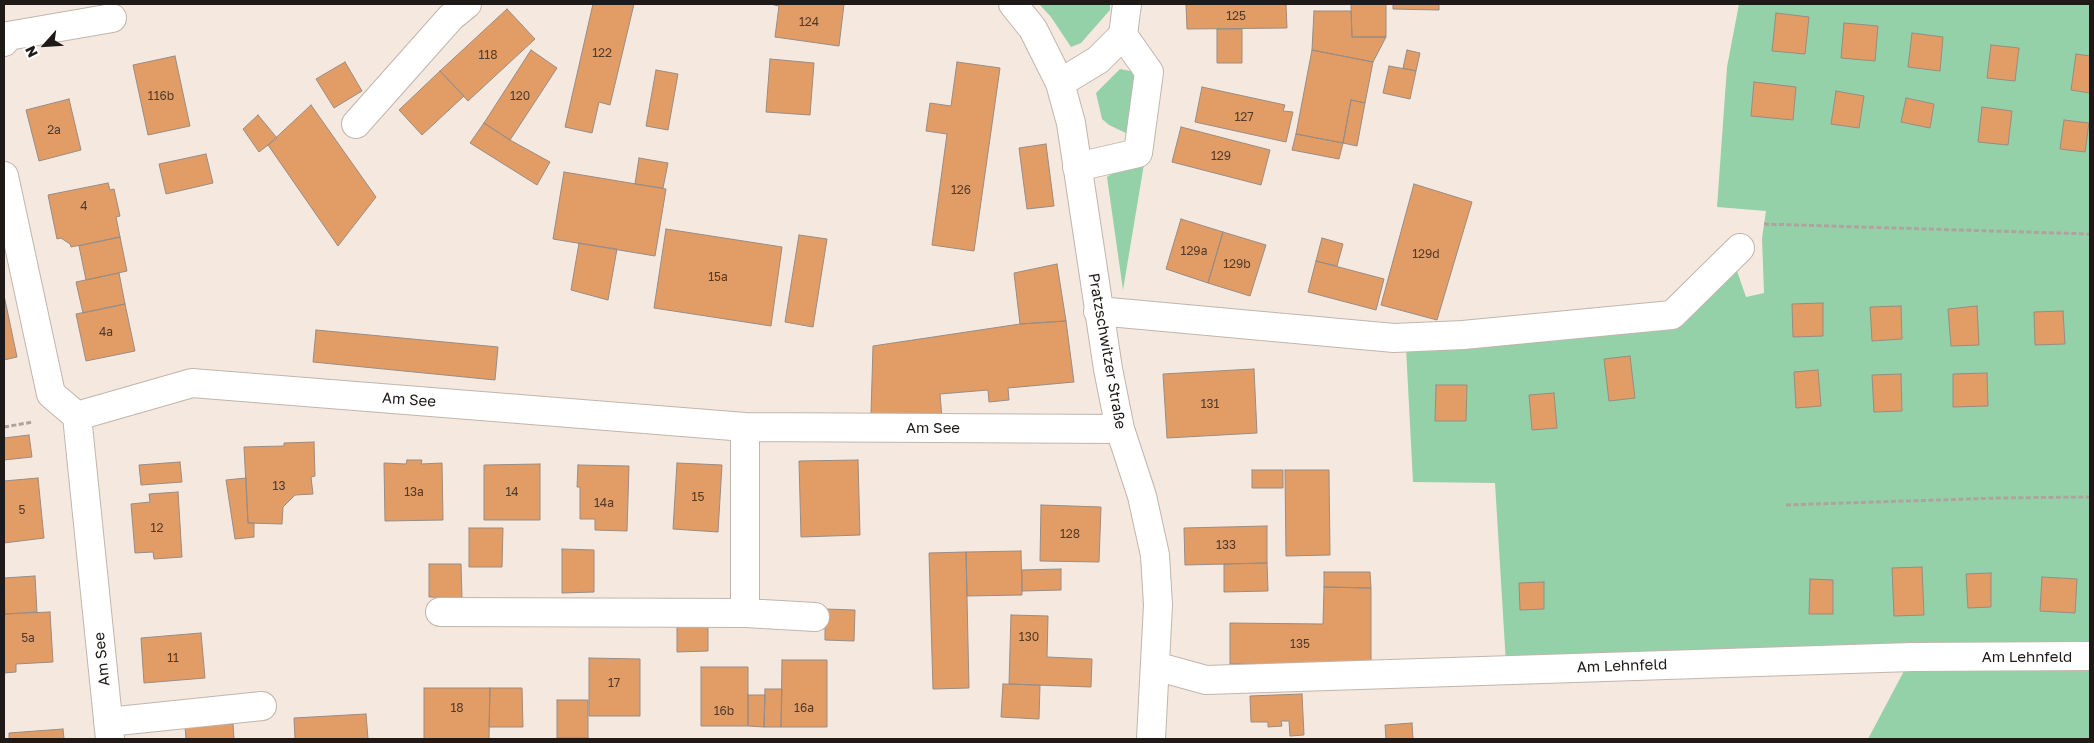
<!DOCTYPE html>
<meta charset="utf-8">
<style>
body{margin:0}
#map{position:relative;width:2094px;height:743px;overflow:hidden;background:#f5e8df;font-family:"Golos Text",sans-serif}
canvas{display:block}
.frame{position:absolute;inset:0;border:5px solid #1f1a17;pointer-events:none}
.north{position:absolute;left:20px;top:20px;width:50px;height:50px;-webkit-text-stroke:4px #fff;paint-order:stroke;rotate:244deg;font-size:14px;font-weight:700;line-height:20px;text-align:center;color:#1f1a17}
.north::after{content:'';display:block;margin:auto;width:18px;height:22px;background:#1f1a17;clip-path:polygon(50% 0,100% 100%,50% 72%,0 100%)}
</style>
<div id="map">
<canvas width="2094" height="743"></canvas>
<div class="frame"></div>
<div class="north">N</div>
</div>
<script>
const ctx = document.querySelector('canvas').getContext('2d');
ctx.lineJoin = 'round';
function fill(path, color) { ctx.fillStyle = color; ctx.fill(path, 'evenodd'); }
const toPath = rows => new Path2D(rows.map(r => 'M' + r).join(''));
function trace(path, color, width, dash) { ctx.strokeStyle = color; ctx.lineWidth = width; ctx.lineCap = dash ? 'butt' : 'round'; ctx.setLineDash(dash || []); ctx.stroke(path); }
function write(font, color, halo, rows, align = 'center') {
  ctx.font = font + ' "Golos Text",sans-serif'; ctx.lineWidth = 4; ctx.setLineDash([]); ctx.textBaseline = 'middle'; ctx.strokeStyle = halo; ctx.fillStyle = color; for (const [text, x, y, turn = 0] of rows) {
    ctx.save(); ctx.translate(x, y); ctx.rotate((+turn || 0) * Math.PI / 180); ctx.textAlign = isNaN(turn) ? turn : align; if (halo) ctx.strokeText(text, 0, 0); ctx.fillText(text, 0, 0); ctx.restore();
  }
}
const green = toPath([
 [1039,4,1110,4,1110,10,1081,43,1071,47,1051,17],
 [1739,4,2090,4,2090,646,1506,664,1495,483,1413,482,1406,348,1548,341,1678,323,1736,268,1746,297,1764,293,1762,238,1766,211,1717,207,1727,67],
 [1120,69,1141,73,1130,135,1109,125,1102,119,1096,93],
 [1144,164,1123,290,1107,177,1119,169],
 [2090,670,2090,739,1868,739,1904,671]
]);
const building = toPath([
 [593,4,634,4,610,105,599,102,592,133,565,127,593,4],
 [770,4,844,4,839,46,775,37,779,6,770,4],
 [1186,4,1286,4,1287,28,1187,29,1186,4],
 [1351,4,1386,4,1386,37,1352,37,1351,4],
 [1393,4,1439,4,1439,10,1393,9,1393,4],
 [507,9,535,39,468,101,440,71,507,9],
 [1314,11,1351,11,1352,37,1386,37,1373,62,1312,50,1314,11],
 [1776,13,1809,17,1805,54,1772,51,1776,13],
 [1844,23,1878,26,1875,61,1841,58,1844,23],
 [1217,29,1242,29,1242,63,1217,63,1217,29],
 [1912,33,1943,37,1940,71,1908,67,1912,33],
 [1991,45,2019,48,2015,81,1987,78,1991,45],
 [531,50,557,68,510,140,484,123,531,50],
 [1312,50,1373,62,1365,103,1351,100,1343,143,1296,134,1312,50],
 [1407,50,1420,53,1416,71,1403,68,1407,50],
 [2076,54,2090,56,2090,93,2071,90,2076,54],
 [175,56,190,126,148,135,133,65,175,56],
 [770,59,814,63,810,115,766,112,770,59],
 [345,62,362,91,334,108,316,79,345,62],
 [957,62,1000,68,974,251,932,245,947,134,926,131,930,103,951,106,957,62],
 [1389,66,1416,71,1410,99,1383,93,1389,66],
 [656,70,678,74,668,130,646,126,656,70],
 [440,71,464,96,422,135,399,110,440,71],
 [1754,82,1796,87,1793,120,1751,116,1754,82],
 [1202,87,1285,105,1283,111,1293,112,1286,142,1195,122,1202,87],
 [1836,91,1864,96,1859,128,1831,124,1836,91],
 [1906,98,1934,104,1930,128,1901,122,1906,98],
 [69,99,81,150,39,161,26,110,69,99],
 [1351,100,1365,103,1357,146,1343,143,1351,100],
 [311,105,376,197,338,246,268,145,311,105],
 [1982,107,2012,111,2008,145,1978,142,1982,107],
 [258,115,277,138,259,152,243,129,258,115],
 [2064,120,2089,123,2085,152,2060,149,2064,120],
 [484,123,510,140,550,162,537,185,470,143,484,123],
 [1181,127,1270,150,1261,185,1172,162,1181,127],
 [1296,134,1343,143,1339,159,1292,150,1296,134],
 [1046,144,1054,206,1027,209,1019,148,1046,144],
 [206,154,213,183,166,194,159,164,206,154],
 [639,158,668,163,663,188,635,184,639,158],
 [564,172,666,189,655,256,553,239,564,172],
 [108,183,110,190,114,189,120,216,116,217,120,237,71,247,70,244,61,238,57,239,48,195,108,183],
 [1414,184,1472,202,1437,320,1381,305,1414,184],
 [1181,219,1223,232,1208,283,1166,269,1181,219],
 [666,229,782,247,771,326,654,308,666,229],
 [1223,232,1266,245,1250,296,1208,283,1223,232],
 [799,235,827,239,813,327,785,322,799,235],
 [120,237,127,271,86,280,79,246,120,237],
 [1322,238,1343,244,1337,266,1316,261,1322,238],
 [579,243,617,249,608,300,571,290,579,243],
 [1316,261,1384,279,1376,310,1308,292,1316,261],
 [1057,264,1066,321,1020,324,1014,273,1057,264],
 [119,273,125,304,83,313,76,282,119,273],
 [4,295,17,357,4,360,4,295],
 [1823,303,1823,336,1793,337,1792,304,1823,303],
 [125,304,135,351,86,361,76,314,125,304],
 [1901,306,1902,339,1872,341,1870,307,1901,306],
 [1977,306,1979,345,1951,346,1948,309,1977,306],
 [2063,311,2065,344,2035,345,2034,312,2063,311],
 [1066,321,1074,382,1008,388,1009,400,989,402,988,390,940,394,942,419,871,414,873,346,1020,324,1066,321],
 [316,330,498,347,495,380,313,362,316,330],
 [1630,356,1635,398,1609,401,1604,359,1630,356],
 [1254,369,1257,433,1167,438,1163,374,1254,369],
 [1818,370,1821,406,1796,408,1794,372,1818,370],
 [1987,373,1988,406,1953,407,1953,374,1987,373],
 [1901,374,1902,411,1874,412,1872,375,1901,374],
 [1436,385,1467,385,1466,421,1435,421,1436,385],
 [1554,393,1557,428,1532,430,1529,395,1554,393],
 [29,435,32,457,4,460,4,438,29,435],
 [314,442,315,476,311,477,313,494,295,495,283,507,282,524,248,523,244,447,284,446,284,443,314,442],
 [407,460,422,460,421,464,442,463,443,520,385,521,384,463,406,464,407,460],
 [858,460,860,535,801,537,799,461,858,460],
 [180,462,182,482,141,485,139,465,180,462],
 [677,463,722,465,718,532,673,529,677,463],
 [540,464,540,520,484,520,484,465,540,464],
 [578,465,629,466,627,531,595,530,595,519,580,519,580,487,577,487,578,465],
 [1252,470,1283,470,1283,488,1252,488,1252,470],
 [1285,470,1329,470,1330,555,1286,556,1285,470],
 [38,478,44,538,4,543,4,481,38,478],
 [246,478,248,523,254,523,254,537,235,539,226,480,246,478],
 [178,492,182,557,154,559,153,552,135,553,131,504,150,502,149,494,178,492],
 [1041,505,1101,507,1099,562,1040,561,1041,505],
 [1267,526,1267,563,1185,565,1184,528,1267,526],
 [469,528,503,528,502,567,469,567,469,528],
 [562,549,594,550,594,592,562,593,562,549],
 [1021,551,1022,595,967,596,966,552,1021,551],
 [966,552,969,688,933,689,929,553,966,552],
 [1267,563,1268,591,1224,592,1224,564,1267,563],
 [429,564,461,564,462,598,429,597,429,564],
 [1922,567,1924,615,1894,616,1892,568,1922,567],
 [1061,569,1061,590,1022,591,1022,570,1061,569],
 [1324,572,1370,572,1371,588,1324,587,1324,572],
 [1991,573,1991,607,1968,608,1966,574,1991,573],
 [35,576,37,612,5,614,4,578,35,576],
 [2042,577,2077,579,2075,613,2040,611,2042,577],
 [1810,579,1833,580,1833,614,1809,614,1810,579],
 [1544,582,1544,609,1520,610,1519,583,1544,582],
 [1324,587,1371,588,1371,665,1230,664,1230,623,1323,624,1324,587],
 [825,609,855,610,854,641,825,640,825,609],
 [50,612,53,662,16,664,16,672,4,673,4,614,50,612],
 [1011,615,1048,616,1047,657,1092,659,1091,687,1009,684,1011,615],
 [677,621,708,621,708,651,677,652,677,621],
 [201,633,205,678,144,683,141,638,201,633],
 [589,658,640,659,640,716,589,716,589,658],
 [782,660,827,660,827,727,781,727,782,660],
 [701,667,748,667,748,726,701,726,701,667],
 [1003,684,1040,685,1039,719,1001,717,1003,684],
 [424,688,490,688,489,739,424,739,424,688],
 [490,688,522,688,523,727,489,727,490,688],
 [765,689,782,689,781,727,764,727,765,689],
 [1302,694,1304,735,1290,736,1289,721,1281,721,1282,726,1268,727,1268,722,1251,722,1250,696,1302,694],
 [748,695,765,695,764,727,748,726,748,695],
 [557,700,588,700,588,738,557,738,557,700],
 [366,714,368,739,295,739,294,718,366,714],
 [1412,723,1413,739,1386,739,1385,725,1412,723],
 [233,724,234,739,186,739,185,726,233,724],
 [63,729,64,739,9,739,9,733,63,729]
]);
const path = toPath([
 [1764,224,2090,234],
 [4,427,33,422],
 [1786,505,1998,498,2090,497]
]);
const minor = toPath([
 [1013,4,1033,29,1060,83,1071,123,1108,369,1120,429,1142,496,1155,555,1158,605,1151,739],
 [4,42,8,36,112,18],
 [1060,83,1098,60,1123,35,1127,4],
 [356,124,451,17,467,4],
 [1077,167,1138,153,1149,72,1123,35],
 [4,176,51,394,77,416,110,739],
 [1098,311,1394,338,1463,335,1672,315,1740,248],
 [77,416,192,383,745,427,1120,429],
 [745,427,745,613,815,617],
 [440,612,745,613],
 [1155,666,1206,680,1912,657,2090,656],
 [108,722,262,706]
]);
const numberNames = [
 ["125",1236,16],
 ["124",809,22],
 ["122",602,53],
 ["118",488,55],
 ["116b",161,96],
 ["120",520,96],
 ["127",1244,117],
 ["2a",54,130],
 ["129",1221,156],
 ["126",961,190],
 ["4",84,206],
 ["129a",1194,251],
 ["129d",1426,254],
 ["129b",1237,264],
 ["15a",718,277],
 ["4a",106,332],
 ["131",1210,404],
 ["13",279,486],
 ["13a",414,492],
 ["14",512,492],
 ["15",698,497],
 ["14a",604,503],
 ["5",22,510],
 ["12",157,528],
 ["128",1070,534],
 ["133",1226,545],
 ["130",1029,637],
 ["5a",28,638],
 ["135",1300,644],
 ["11",173,658],
 ["17",614,683],
 ["18",457,708],
 ["16a",804,708],
 ["16b",724,711]
];
const streetNames = [
 ["Pratzschwitzer Straße",1107,351,80],
 ["Am See",409,400,4],
 ["Am See",933,428],
 ["Am Lehnfeld",2027,657],
 ["Am See",102,659,-96],
 ["Am Lehnfeld",1622,666,-2]
];
fill(green, '#94d1a8');
fill(building, '#e29c66');
trace(building, '#988c84', 1);
trace(minor, '#c1b5ac', 30);
trace(path, '#aea49d', 3, [5, 2.5]);
trace(minor, '#fff', 28);
write('12px', '#503a2b', null, numberNames);
write('15px', '#1f1a17', '#fff', streetNames);
</script>
